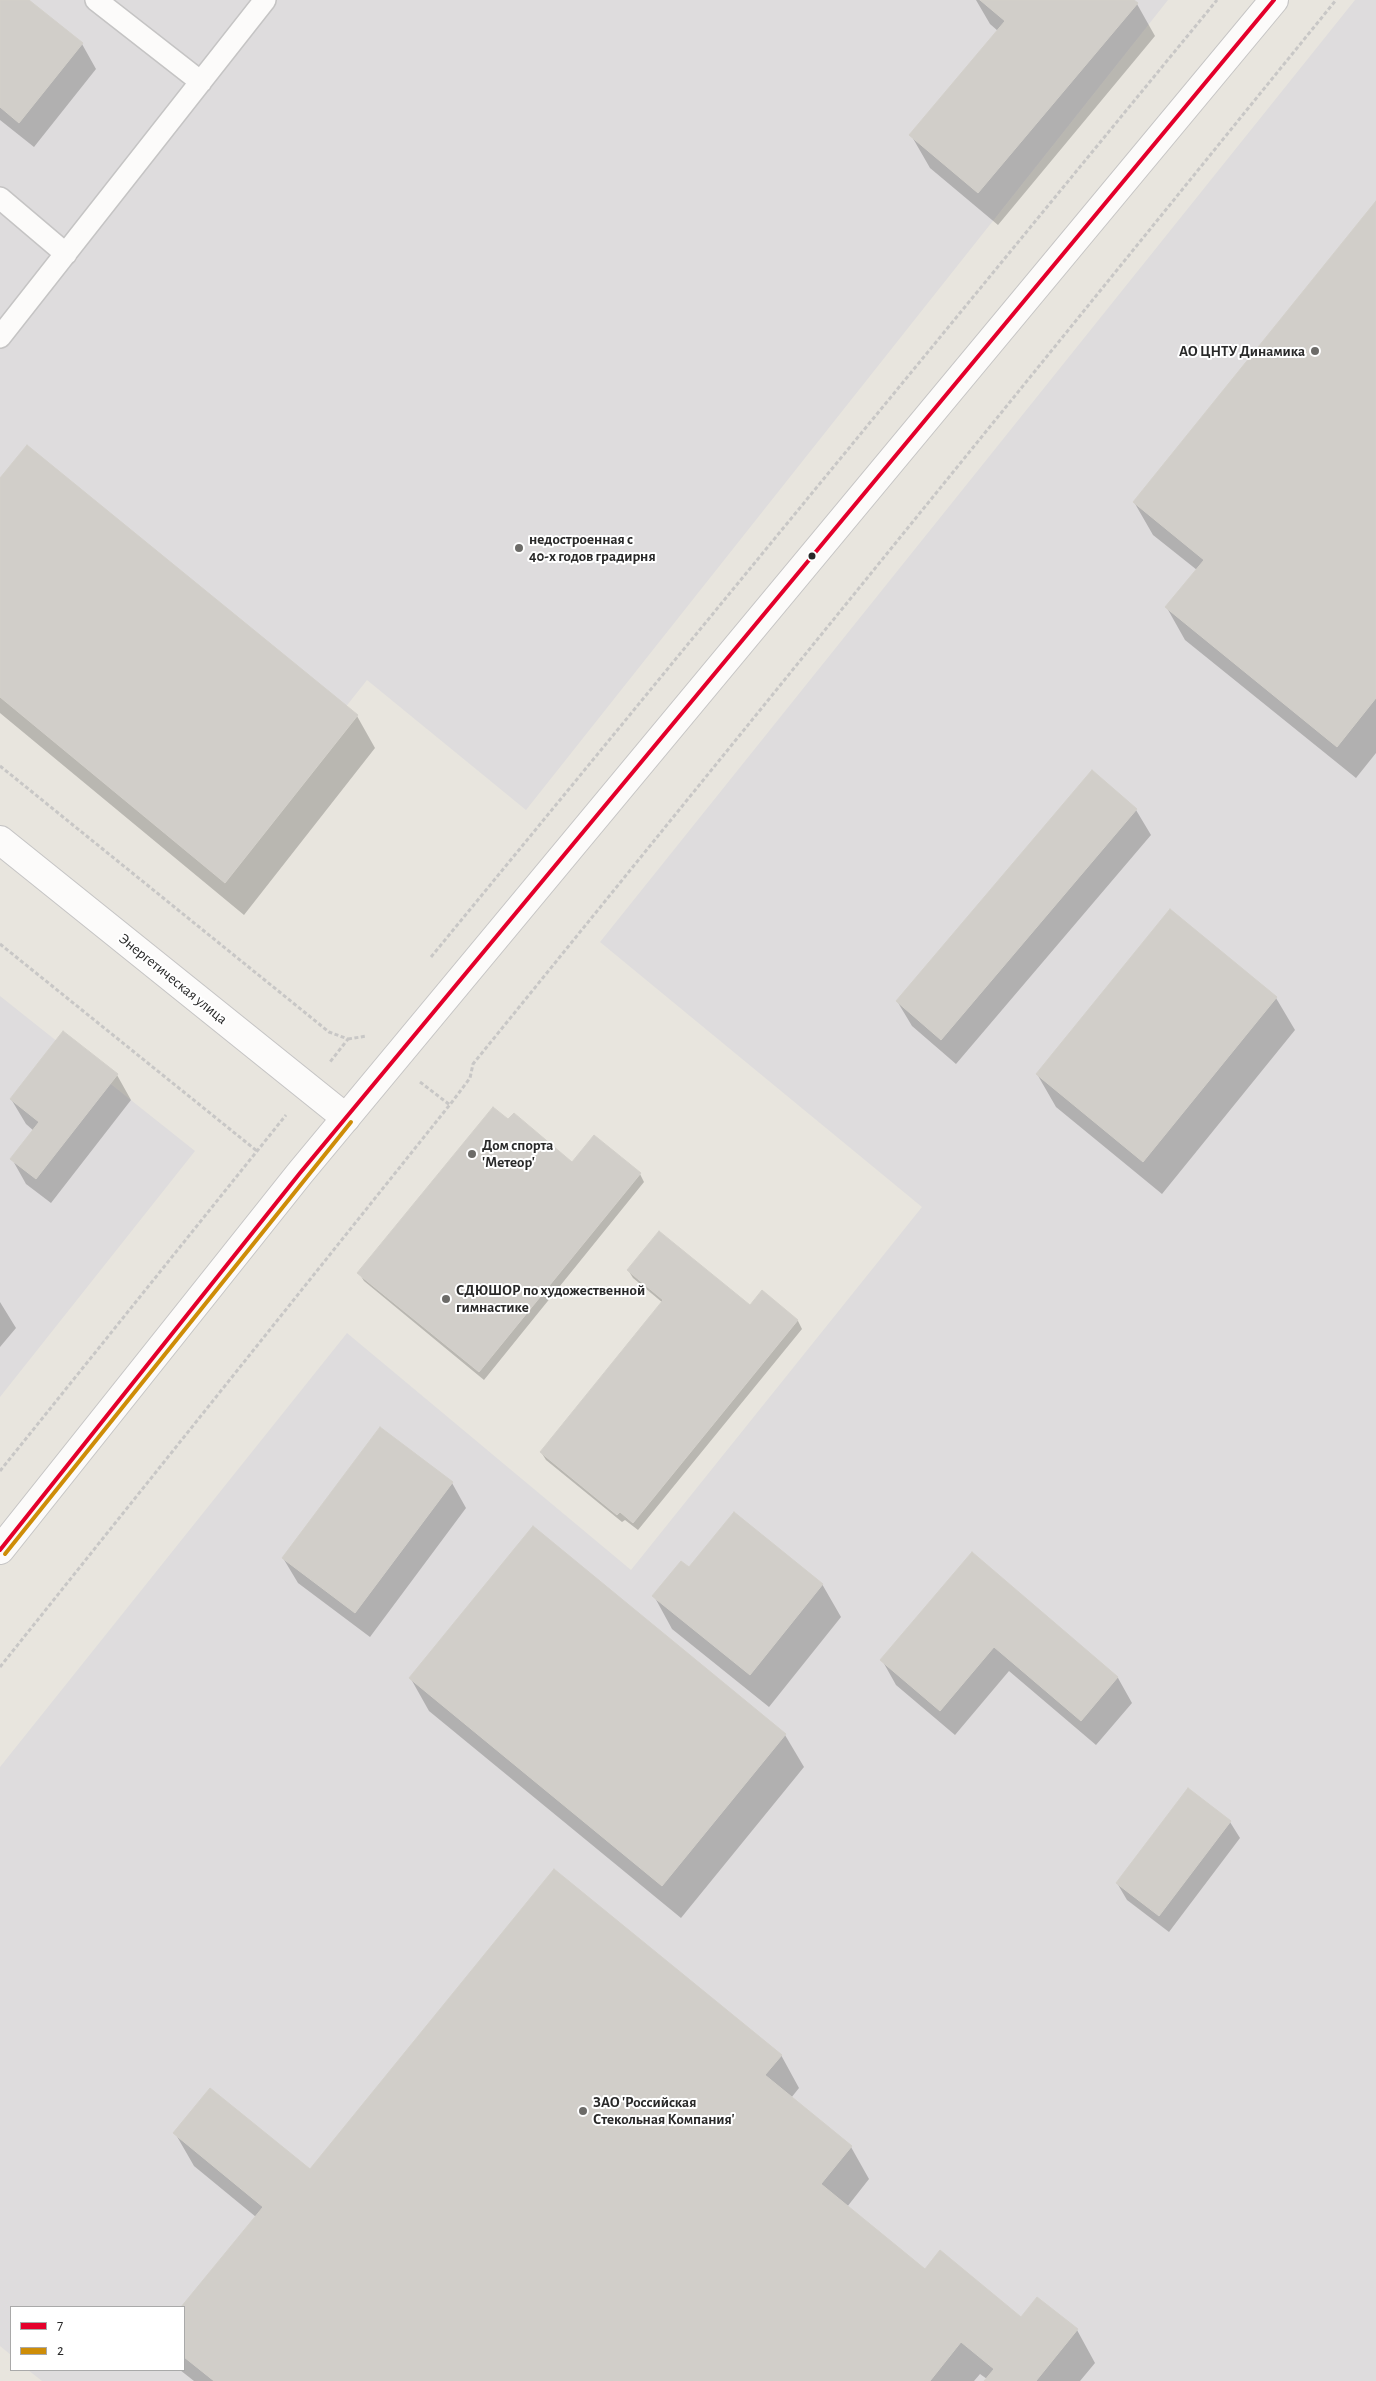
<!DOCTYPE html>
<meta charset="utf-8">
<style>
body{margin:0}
#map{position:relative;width:1376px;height:2381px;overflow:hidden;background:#e8e5de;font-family:"Alegreya Sans",sans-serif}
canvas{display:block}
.legend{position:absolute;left:10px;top:2306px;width:175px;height:65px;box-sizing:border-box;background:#fff;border:1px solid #a9a9a9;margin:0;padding:6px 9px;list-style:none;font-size:15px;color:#292929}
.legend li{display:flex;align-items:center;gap:10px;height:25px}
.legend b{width:25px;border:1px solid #a9a9a9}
</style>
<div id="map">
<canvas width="1376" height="2381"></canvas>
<ul class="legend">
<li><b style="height:6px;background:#e4002b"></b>7</li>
<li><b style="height:6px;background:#ce8d08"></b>2</li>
</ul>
</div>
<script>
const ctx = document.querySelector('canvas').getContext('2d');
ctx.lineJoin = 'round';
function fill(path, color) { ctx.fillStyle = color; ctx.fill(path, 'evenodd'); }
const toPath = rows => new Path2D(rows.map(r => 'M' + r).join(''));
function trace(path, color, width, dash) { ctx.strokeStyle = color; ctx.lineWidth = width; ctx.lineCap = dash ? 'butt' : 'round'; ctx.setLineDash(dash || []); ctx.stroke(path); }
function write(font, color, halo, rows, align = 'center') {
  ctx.font = font + ' "Alegreya Sans",sans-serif'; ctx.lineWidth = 4; ctx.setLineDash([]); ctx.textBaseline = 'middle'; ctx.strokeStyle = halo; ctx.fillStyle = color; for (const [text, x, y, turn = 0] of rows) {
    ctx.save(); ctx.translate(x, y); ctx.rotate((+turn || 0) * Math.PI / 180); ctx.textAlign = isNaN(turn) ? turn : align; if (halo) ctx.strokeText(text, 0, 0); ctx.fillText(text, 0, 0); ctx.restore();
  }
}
const industrial = toPath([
 [0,0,1168,0,526,810,367,680,220,866,0,687],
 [1355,0,1376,0,1376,2381,42,2381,28,2370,184,2370,184,2307,11,2307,11,2355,0,2346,0,1767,347,1333,631,1570,922,1207,600,942],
 [0,996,195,1151,0,1397]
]);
const shadow = toPath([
 [0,0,27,0,82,44,96,69,34,147,0,120],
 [976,0,1132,0,1137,4,1155,36,998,225,930,168,911,135,998,31,990,24],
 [1376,203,1376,753,1356,778,1185,640,1167,608,1197,570,1153,535,1134,502],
 [0,480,357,716,375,748,244,915,0,713],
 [1136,810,1151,835,956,1064,912,1026,897,1001],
 [1276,998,1295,1030,1162,1194,1056,1107,1037,1074],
 [117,1075,131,1100,51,1203,26,1184,12,1159,34,1131,26,1124,11,1099],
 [509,1121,573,1163,640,1174,644,1182,484,1380,364,1281,359,1273],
 [628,1270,750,1306,762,1292,798,1321,802,1329,638,1530,625,1520,622,1522,546,1460,541,1452,663,1303,633,1278],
 [0,1302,16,1328,0,1347],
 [452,1483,466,1508,370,1637,298,1583,283,1558],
 [972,1554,1118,1678,1132,1703,1096,1745,1009,1671,955,1735,896,1685,882,1660],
 [689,1569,822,1584,841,1617,769,1707,672,1629,654,1596],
 [411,1679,785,1735,804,1767,681,1918,429,1711],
 [1230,1822,1240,1838,1169,1932,1127,1900,1117,1883],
 [781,2055,799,2088,791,2098,851,2147,869,2179,847,2207,925,2271,1021,2318,1077,2330,1095,2363,1080,2381,986,2381,987,2379,980,2374,974,2381,194,2381,180,2370,184,2370,182,2307,256,2217,194,2166,175,2133,310,2171]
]);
const building = toPath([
 [0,0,29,0,83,43,19,123,0,107,0,0],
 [980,0,1134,0,1138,3,978,193,909,135,1005,21,980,0],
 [1376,201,1376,698,1337,747,1165,607,1204,560,1133,502,1376,201],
 [27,445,358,715,225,883,0,697,0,478,27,445],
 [1092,770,1137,809,941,1040,896,1001,1092,770],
 [1170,909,1277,997,1143,1162,1036,1074,1170,909],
 [63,1031,118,1074,36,1179,10,1159,39,1122,10,1099,63,1031],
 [493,1107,508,1119,514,1113,572,1162,594,1135,641,1173,479,1372,357,1273,493,1107],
 [659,1231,750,1305,762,1290,798,1320,633,1523,620,1512,617,1515,540,1452,663,1300,627,1270,659,1231],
 [380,1427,453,1482,355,1613,282,1558,380,1427],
 [734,1512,823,1584,750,1675,652,1596,681,1561,689,1567,734,1512],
 [533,1526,786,1734,662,1886,409,1678,533,1526],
 [972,1552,1118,1677,1081,1721,994,1647,940,1711,880,1660,972,1552],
 [1188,1788,1231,1821,1159,1916,1116,1883,1188,1788],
 [554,1869,782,2055,765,2075,852,2146,821,2184,925,2269,940,2250,1021,2317,1037,2297,1078,2329,1036,2381,984,2381,994,2369,961,2342,930,2381,214,2381,184,2357,184,2307,181,2307,263,2207,173,2133,210,2088,310,2169,554,1869]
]);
const path = toPath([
 [0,766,329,1032,348,1039,330,1062],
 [0,944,257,1151],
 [431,957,1217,0],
 [348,1039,367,1036],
 [420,1082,450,1105],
 [0,1471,286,1115],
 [0,1667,452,1102,470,1078,473,1064,1336,0]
]);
const lane = toPath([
 [96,0,201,82],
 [0,198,66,254],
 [0,337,265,0]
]);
const street = toPath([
 [0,840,346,1118]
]);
const secondary = toPath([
 [0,1550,300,1173,1274,0]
]);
const bus1 = toPath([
 [0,1550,300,1173,1274,0]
]);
const bus2 = toPath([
 [5,1554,351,1122]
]);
const markers = [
 [1315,351,5,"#6c6b68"],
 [519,548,5,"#6c6b68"],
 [812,556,4.5,"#292929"],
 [472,1154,5,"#6c6b68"],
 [446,1299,5,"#6c6b68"],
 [583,2111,5,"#6c6b68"]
];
const poiNames = [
 ["АО ЦНТУ Динамика",1305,351,"right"],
 ["недостроенная с",529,539],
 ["40-х годов градирня",529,556],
 ["Дом спорта",482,1145],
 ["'Метеор'",482,1162],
 ["СДЮШОР по художественной",456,1290],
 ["гимнастике",456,1307],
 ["ЗАО 'Российская",593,2102],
 ["Стекольная Компания'",593,2119]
];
const streetNames = [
 ["Энергетическая улица",173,979,39]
];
fill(industrial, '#dedcdd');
fill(shadow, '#0003');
fill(building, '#d1cec9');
trace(building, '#d3d0ca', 1);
trace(lane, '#c5c4c4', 24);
trace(street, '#c5c4c4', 30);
trace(secondary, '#c5c4c4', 30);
trace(path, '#c8c7c6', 3, [4, 2.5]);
trace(lane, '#fcfbfa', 21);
trace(street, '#fcfbfa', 28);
trace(secondary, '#fcfbfa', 28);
trace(bus1, '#e4002b', 4);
trace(bus2, '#ce8d08', 4);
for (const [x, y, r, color] of markers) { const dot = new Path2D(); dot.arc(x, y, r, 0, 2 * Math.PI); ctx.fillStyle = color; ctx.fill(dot); trace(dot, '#fff', 2); }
write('bold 15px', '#292929', '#fff', poiNames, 'left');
write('15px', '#292929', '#fff', streetNames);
</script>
